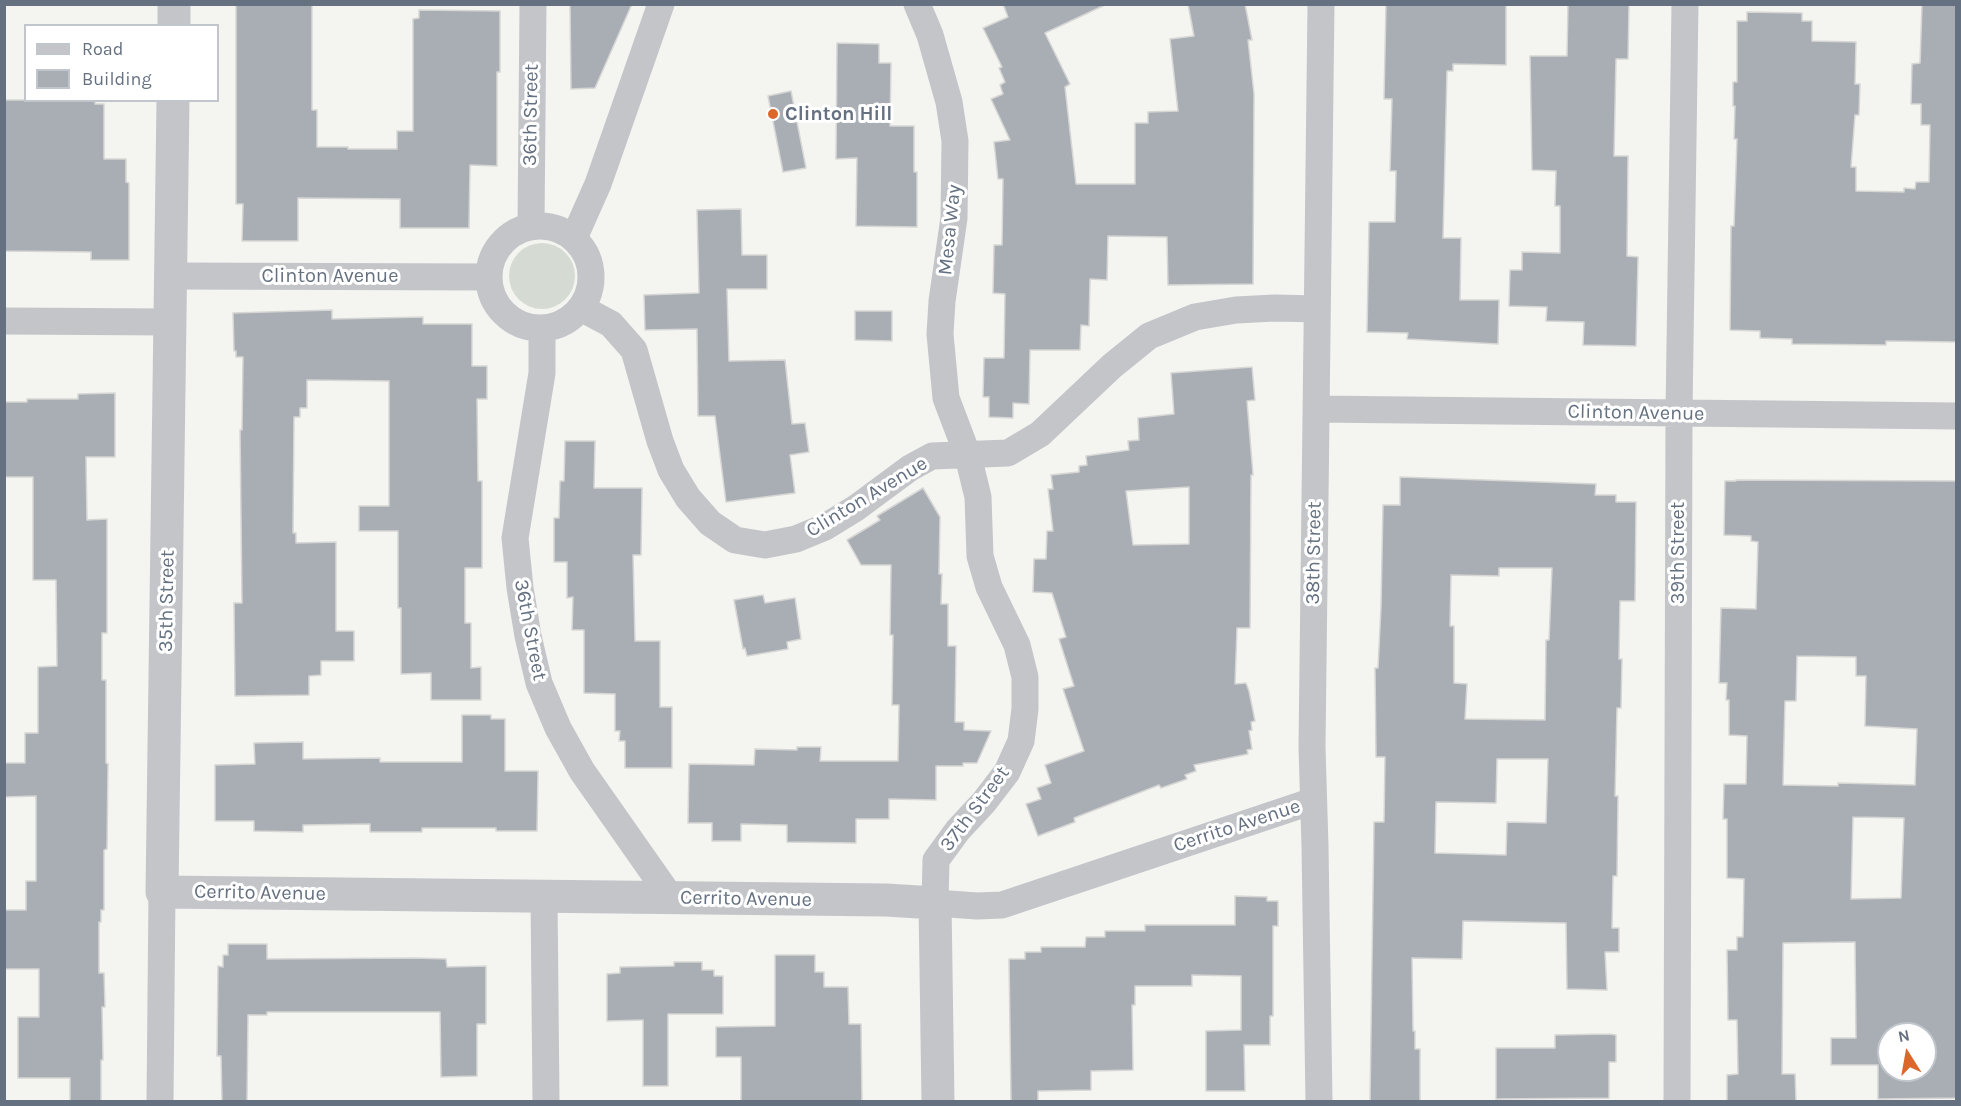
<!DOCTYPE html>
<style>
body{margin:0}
#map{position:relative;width:1961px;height:1106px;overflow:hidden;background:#f4f5f1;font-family:Karla,sans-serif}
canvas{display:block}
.frame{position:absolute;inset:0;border:6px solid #657181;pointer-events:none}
.legend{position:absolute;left:24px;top:24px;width:195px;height:78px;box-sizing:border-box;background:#fff;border:2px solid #c1c6cd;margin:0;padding:8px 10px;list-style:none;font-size:18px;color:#657181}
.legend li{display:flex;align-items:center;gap:12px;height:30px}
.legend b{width:30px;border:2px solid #c1c6cd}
.north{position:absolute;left:1877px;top:1022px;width:60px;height:60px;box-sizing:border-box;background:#fff;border:2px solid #c1c6cd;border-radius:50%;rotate:349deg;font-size:16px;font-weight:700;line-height:24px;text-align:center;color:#657181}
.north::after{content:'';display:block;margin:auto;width:21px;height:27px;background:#db672b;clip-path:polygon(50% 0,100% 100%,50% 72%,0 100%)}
</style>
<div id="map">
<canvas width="1961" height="1106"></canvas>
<div class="frame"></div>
<ul class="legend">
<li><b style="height:8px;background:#c3c5c9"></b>Road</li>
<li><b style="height:16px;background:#a9aeb5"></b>Building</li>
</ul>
<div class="north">N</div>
</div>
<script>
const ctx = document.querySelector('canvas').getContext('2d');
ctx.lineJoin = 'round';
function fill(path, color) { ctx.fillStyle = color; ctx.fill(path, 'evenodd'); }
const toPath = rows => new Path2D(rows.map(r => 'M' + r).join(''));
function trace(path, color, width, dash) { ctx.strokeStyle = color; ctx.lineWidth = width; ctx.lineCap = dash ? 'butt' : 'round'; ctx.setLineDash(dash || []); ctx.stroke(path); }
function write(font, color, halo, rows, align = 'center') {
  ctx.font = font + ' Karla,sans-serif'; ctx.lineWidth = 6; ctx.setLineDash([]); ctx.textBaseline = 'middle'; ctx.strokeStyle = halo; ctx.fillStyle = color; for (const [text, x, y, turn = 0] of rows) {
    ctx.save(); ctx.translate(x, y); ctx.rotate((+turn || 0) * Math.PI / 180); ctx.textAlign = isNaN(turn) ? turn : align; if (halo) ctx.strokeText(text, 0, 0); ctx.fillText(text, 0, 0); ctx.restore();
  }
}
const green = toPath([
 '509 276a33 33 0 1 1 66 0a33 33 0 1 1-66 0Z'
]);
const building = toPath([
 [236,4,312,4,312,110,317,110,317,147,348,147,348,149,397,149,397,131,413,131,413,19,419,18,419,10,500,11,500,72,497,72,497,166,470,165,469,228,400,228,400,199,298,198,298,241,242,241,243,204,236,204,236,4],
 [570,4,632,4,595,88,571,89,570,4],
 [1003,4,1107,4,1045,33,1070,84,1065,87,1076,184,1135,184,1135,123,1148,123,1148,112,1178,111,1170,39,1194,36,1188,4,1245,4,1252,40,1248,40,1254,94,1253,284,1168,285,1167,237,1108,236,1107,280,1090,279,1089,326,1081,325,1080,350,1030,350,1029,404,1013,403,1013,418,989,417,989,397,983,397,984,358,1004,358,1005,294,993,293,994,245,1002,245,1003,179,998,179,994,142,1010,140,991,99,1003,94,1000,85,1005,82,999,68,1002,67,983,28,1008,17,1003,4],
 [1386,4,1506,4,1506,65,1453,64,1453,71,1447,71,1443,238,1461,238,1460,300,1499,300,1498,344,1407,339,1408,333,1367,332,1369,222,1395,222,1396,171,1390,171,1392,99,1384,99,1386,4],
 [1568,4,1629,4,1628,59,1616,59,1614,156,1628,156,1627,256,1638,257,1636,346,1583,345,1584,322,1546,321,1547,307,1509,306,1510,270,1522,270,1522,252,1560,253,1560,206,1555,206,1556,171,1532,170,1530,56,1567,56,1568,4],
 [1922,4,1956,4,1956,342,1886,341,1886,345,1792,344,1792,339,1760,338,1760,331,1730,330,1731,226,1734,226,1737,139,1734,139,1735,106,1733,106,1733,82,1737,82,1737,21,1747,21,1747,12,1802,13,1802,21,1812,21,1812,41,1856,42,1855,84,1860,84,1859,115,1855,115,1851,167,1856,167,1856,191,1904,192,1904,188,1915,189,1916,182,1929,182,1930,125,1921,125,1921,104,1911,104,1912,64,1920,63,1922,4],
 [837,43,879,44,879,63,891,63,890,126,914,126,914,172,917,172,917,227,856,226,857,158,836,159,837,43],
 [791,91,806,168,783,172,768,96,791,91],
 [4,100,95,100,95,104,104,104,104,159,126,159,126,182,129,183,129,260,91,260,91,252,4,251,4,100],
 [741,209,742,255,767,255,767,289,727,289,729,361,785,360,792,424,805,423,809,452,790,455,795,493,726,502,715,416,698,416,697,329,645,330,644,295,699,293,697,210,741,209],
 [332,310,332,319,423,317,423,324,472,324,472,366,487,366,487,399,477,399,478,481,482,481,482,568,465,568,465,623,471,623,471,668,481,667,481,700,431,700,431,673,401,674,401,608,398,608,398,531,359,531,359,506,389,506,389,381,307,380,307,408,300,408,300,417,294,417,293,533,296,533,296,543,336,542,336,631,354,631,354,661,321,661,321,675,309,676,309,695,235,696,234,603,242,603,240,430,242,430,243,357,236,357,236,351,234,351,233,313,332,310],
 [855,311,892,311,892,341,855,340,855,311],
 [1252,367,1255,400,1247,401,1253,475,1251,475,1250,628,1237,628,1235,684,1246,683,1249,691,1255,721,1251,722,1252,730,1249,731,1252,749,1247,750,1248,754,1194,765,1196,771,1185,775,1187,779,1161,788,1159,785,1074,818,1075,822,1038,836,1026,804,1041,799,1037,788,1051,783,1045,765,1084,751,1063,689,1074,686,1059,639,1066,637,1052,593,1033,592,1034,559,1046,559,1047,531,1053,531,1048,489,1053,489,1051,475,1079,472,1079,466,1087,465,1086,456,1129,450,1128,441,1139,440,1138,418,1174,414,1171,373,1252,367],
 [1189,487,1189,544,1133,545,1126,491,1189,487],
 [115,393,115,457,86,457,87,520,107,519,107,633,102,633,102,680,106,680,106,763,108,764,107,849,104,850,104,910,101,910,101,922,99,922,99,973,104,973,105,1007,102,1007,103,1060,101,1060,101,1101,70,1101,70,1078,18,1078,18,1017,39,1017,39,969,4,969,4,910,26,910,26,881,36,881,36,796,4,797,4,763,25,763,25,733,38,733,38,667,57,666,56,580,33,580,33,477,4,477,4,402,27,402,27,399,78,399,78,394,115,393],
 [565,441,595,441,594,488,642,488,641,555,633,555,635,641,660,641,660,707,672,707,672,768,625,768,625,741,619,741,620,731,615,731,615,694,584,693,584,630,572,630,573,597,567,598,567,562,554,562,554,518,559,518,560,481,564,481,565,441],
 [1400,477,1596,484,1595,495,1616,495,1616,502,1636,502,1635,601,1620,601,1619,659,1622,659,1621,708,1617,708,1615,796,1618,796,1617,876,1613,876,1612,928,1619,928,1619,952,1605,952,1607,990,1567,989,1566,923,1463,921,1462,959,1412,958,1413,1031,1415,1031,1415,1049,1420,1049,1420,1101,1370,1101,1374,822,1384,822,1385,757,1376,757,1375,668,1378,668,1381,607,1383,505,1400,505,1400,477],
 [1499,568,1552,568,1549,640,1546,640,1545,720,1465,719,1467,684,1454,683,1454,626,1450,626,1451,575,1499,576,1499,568],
 [1497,759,1548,759,1546,823,1507,822,1506,855,1435,853,1436,802,1496,803,1497,759],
 [1736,480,1956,481,1956,1098,1878,1099,1878,1065,1831,1065,1831,1038,1856,1038,1855,942,1783,943,1782,1074,1795,1074,1796,1101,1727,1101,1727,1075,1738,1074,1737,1020,1728,1020,1727,950,1737,950,1737,937,1743,937,1744,879,1727,878,1727,819,1723,819,1724,784,1746,784,1747,736,1729,735,1729,700,1726,700,1727,683,1719,683,1721,608,1756,609,1758,542,1751,541,1751,536,1724,535,1725,481,1736,481,1736,480],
 [1797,656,1856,657,1856,676,1866,676,1865,726,1917,729,1915,785,1838,783,1838,786,1783,785,1785,701,1796,701,1797,656],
 [1853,817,1904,818,1901,898,1851,899,1853,817],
 [1889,1034,1925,1034,1925,1070,1889,1070,1889,1034],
 [923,488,940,517,939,574,942,574,941,604,948,604,948,646,956,646,955,722,964,722,964,730,991,731,977,763,963,763,963,766,936,766,936,800,889,799,889,819,856,819,856,843,787,842,787,825,741,824,741,841,712,841,712,823,688,823,689,764,754,765,755,749,797,750,797,747,821,747,820,761,898,761,899,705,892,705,893,635,890,635,891,565,861,565,847,540,880,520,877,516,923,488],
 [763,595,765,603,795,598,801,639,787,642,788,649,747,656,745,648,743,649,734,600,763,595],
 [462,715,491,715,491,719,505,719,505,771,538,771,537,831,496,831,496,828,422,828,422,832,370,832,370,824,303,825,303,832,254,831,254,821,215,821,215,765,255,764,254,743,303,742,303,759,380,758,380,762,462,762,462,715],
 [1235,896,1267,897,1267,901,1278,901,1278,926,1273,926,1273,1016,1270,1016,1270,1045,1244,1045,1245,1091,1206,1091,1206,1031,1241,1030,1241,976,1192,975,1192,986,1135,986,1135,1005,1132,1005,1133,1070,1091,1071,1091,1090,1038,1091,1038,1101,1011,1101,1009,959,1025,959,1025,952,1041,952,1041,947,1085,947,1086,937,1105,937,1105,931,1145,931,1145,925,1235,925,1235,896],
 [228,944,267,944,267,959,415,958,446,959,447,967,486,966,486,1024,477,1024,477,1076,441,1077,440,1012,267,1012,267,1015,248,1015,247,1101,222,1101,221,1056,217,1056,218,966,223,967,223,955,228,955,228,944],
 [775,955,815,955,815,972,824,972,824,987,848,987,849,1024,861,1024,862,1101,741,1101,741,1057,716,1057,716,1027,775,1026,775,955],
 [674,962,702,962,702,970,714,970,714,976,723,976,723,1014,668,1014,668,1086,643,1086,643,1020,607,1021,607,974,620,973,620,967,674,966,674,962],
 [1609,1034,1616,1035,1616,1062,1609,1062,1609,1098,1496,1099,1496,1048,1555,1048,1555,1035,1609,1034]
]);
const minor = toPath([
 [917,4,930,35,949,102,955,141,954,218,942,301,940,334,946,398,968,456,978,497,980,556,989,587,1017,645,1025,677,1025,709,1021,741,1007,772,984,802,958,830,936,860,935,903,977,906,1002,905,1313,801],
 '489 277a51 51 0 1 1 102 0a51 51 0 1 1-102 0Z',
 [531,226,533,4],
 [574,238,598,184,661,4],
 [171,276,489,277],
 [581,308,611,324,634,350,660,441,671,470,688,498,710,523,735,540,765,545,796,539,825,527,856,508,910,468,932,456,1008,453,1040,434,1112,366,1149,336,1195,317,1236,310,1275,308,1317,309],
 [4,321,170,322],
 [542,328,542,373,515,538,520,588,528,636,539,683,558,728,582,771,671,898],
 [1316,409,1956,416],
 [544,896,546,1102],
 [160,1102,162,892],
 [1319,1102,1315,846,1312,747,1321,4],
 [1677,1102,1679,413,1685,4]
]);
const tertiary = toPath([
 [174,26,174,4],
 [173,100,162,892,886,900,935,903,938,1102]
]);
const markers = [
 [773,114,6,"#db672b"]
];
const poiNames = [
 ["Clinton Hill",785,114]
];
const streetNames = [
 ["36th Street",531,115,-89],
 ["Mesa Way",950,230,-84],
 ["Clinton Avenue",330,276],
 ["Clinton Avenue",1636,413,1],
 ["Clinton Avenue",867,497,-31],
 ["38th Street",1314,553,-89],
 ["39th Street",1678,553,-90],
 ["35th Street",167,601,-89],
 ["36th Street",530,630,79],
 ["37th Street",975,809,-53],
 ["Cerrito Avenue",1237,826,-18],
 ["Cerrito Avenue",260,893,1],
 ["Cerrito Avenue",746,899,1]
];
fill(green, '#d5dbd2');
fill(building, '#a9aeb5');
trace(building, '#d6d6d4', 1.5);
trace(minor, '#c3c5c9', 27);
trace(tertiary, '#c3c5c9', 33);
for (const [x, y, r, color] of markers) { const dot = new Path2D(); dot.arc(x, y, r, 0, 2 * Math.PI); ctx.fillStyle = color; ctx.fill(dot); trace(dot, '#fff', 2); }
write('bold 20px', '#657181', '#fff', poiNames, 'left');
write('20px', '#657181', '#fff', streetNames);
</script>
